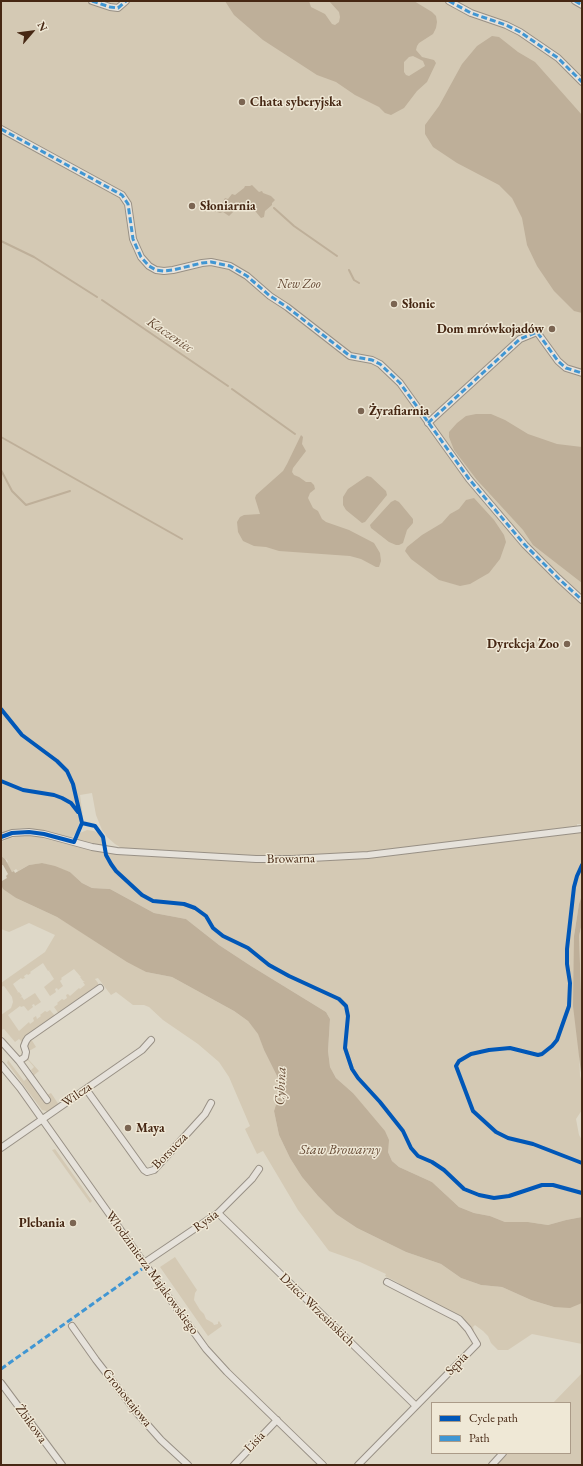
<!DOCTYPE html>
<meta charset="utf-8">
<style>
body{margin:0}
#map{position:relative;width:583px;height:1466px;overflow:hidden;background:#ded8c8;font-family:"EB Garamond",serif}
canvas{display:block}
.frame{position:absolute;inset:0;border:2px solid #462713;pointer-events:none}
.legend{position:absolute;left:431px;top:1402px;width:140px;height:52px;box-sizing:border-box;background:#efe8d6;border:1px solid #ab9b88;margin:0;padding:5px 7px;list-style:none;font-size:12px;color:#462713}
.legend li{display:flex;align-items:center;gap:8px;height:20px}
.legend b{width:20px;border:1px solid #ab9b88}
.north{position:absolute;left:12px;top:12px;width:40px;height:40px;-webkit-text-stroke:3px #efe8d6;paint-order:stroke;rotate:62deg;font-size:11px;font-weight:700;line-height:16px;text-align:center;color:#462713}
.north::after{content:'';display:block;margin:auto;width:14px;height:18px;background:#462713;clip-path:polygon(50% 0,100% 100%,50% 72%,0 100%)}
</style>
<div id="map">
<canvas width="583" height="1466"></canvas>
<div class="frame"></div>
<ul class="legend">
<li><b style="height:5px;background:#0057b8"></b>Cycle path</li>
<li><b style="height:5px;background:#4096d3"></b>Path</li>
</ul>
<div class="north">N</div>
</div>
<script>
const ctx = document.querySelector('canvas').getContext('2d');
ctx.lineJoin = 'round';
function fill(path, color) { ctx.fillStyle = color; ctx.fill(path, 'evenodd'); }
const toPath = rows => new Path2D(rows.map(r => 'M' + r).join(''));
function trace(path, color, width, dash) { ctx.strokeStyle = color; ctx.lineWidth = width; ctx.lineCap = dash ? 'butt' : 'round'; ctx.setLineDash(dash || []); ctx.stroke(path); }
function write(font, color, halo, rows, align = 'center') {
  ctx.font = font + ' "EB Garamond",serif'; ctx.lineWidth = 3; ctx.setLineDash([]); ctx.textBaseline = 'middle'; ctx.strokeStyle = halo; ctx.fillStyle = color; for (const [text, x, y, turn = 0] of rows) {
    ctx.save(); ctx.translate(x, y); ctx.rotate((+turn || 0) * Math.PI / 180); ctx.textAlign = isNaN(turn) ? turn : align; if (halo) ctx.strokeText(text, 0, 0); ctx.fillText(text, 0, 0); ctx.restore();
  }
}
const green = toPath([
 [1,1,582,1,582,824,577,824,577,826,389,850,323,855,257,856,123,849,115,844,107,837,102,830,96,815,92,793,80,795,83,817,82,819,80,818,77,832,72,837,68,838,29,828,12,829,1,833],
 [87,830,94,831,99,834,103,840,104,847,78,841,78,837,80,833],
 [582,832,582,895,579,904,574,936,580,1076,582,1082,582,1110,576,1119,579,1135,582,1140,582,1217,566,1220,548,1225,528,1222,505,1222,490,1216,474,1213,459,1207,432,1182,399,1167,392,1161,388,1152,388,1140,353,1093,336,1078,330,1067,328,1051,330,1019,326,1012,251,966,219,945,186,919,154,913,110,889,92,888,82,883,70,872,42,863,29,865,18,871,16,869,12,872,6,863,8,862,6,859,5,859,1,856,1,842,8,839,22,835,39,837,89,850,121,855,257,862,323,861,390,856],
 [1,885,16,898,57,917,146,972,172,977,234,1011,248,1021,258,1033,264,1050,279,1080,280,1092,274,1111,279,1135,290,1158,302,1177,318,1196,336,1214,357,1228,406,1252,441,1264,461,1278,481,1285,502,1287,531,1300,554,1307,582,1303,582,1344,532,1334,508,1350,498,1350,491,1343,488,1336,483,1331,475,1325,473,1327,474,1330,473,1331,463,1319,404,1288,397,1282,385,1276,386,1274,360,1262,329,1251,298,1210,263,1151,257,1154,245,1129,250,1126,229,1077,219,1062,198,1044,163,1020,149,1007,144,1005,133,1005,116,992,111,995,98,978,95,979,98,983,98,986,59,1014,54,1007,58,1004,57,1003,62,999,64,1000,67,998,66,995,68,994,70,996,79,988,80,989,85,985,83,982,85,981,83,981,80,977,81,976,80,976,74,969,61,978,62,979,60,981,63,986,58,990,57,988,55,989,56,992,50,996,44,987,54,979,52,976,54,975,52,976,49,971,50,970,48,971,43,963,30,972,31,973,28,975,27,974,24,976,25,978,22,979,21,978,13,984,18,992,17,993,19,992,22,996,20,998,22,997,24,1000,35,993,41,1002,35,1006,34,1004,32,1005,33,1007,28,1011,24,1006,21,1007,20,1006,8,1015,19,1031,29,1022,30,1024,34,1021,33,1018,36,1016,37,1019,41,1016,40,1015,45,1011,47,1012,50,1010,55,1016,25,1037,22,1042,19,1039,15,1042,4,1029,1,1030,1,1015,11,1008,13,1002,12,997,4,986,1,987,1,983,45,952,55,935,29,923,9,932,1,929],
 [582,923,582,1019,579,936],
 [31,1039,36,1047,29,1051,29,1055,28,1059,39,1071,33,1076,47,1095,51,1093,59,1105,48,1113,46,1111,42,1110,7,1063,8,1060,24,1081,33,1073,31,1070,34,1067,28,1060,24,1063,29,1054,27,1043],
 [55,1149,92,1201,90,1203,52,1150],
 [175,1257,197,1290,195,1293,194,1300,200,1310,204,1314,206,1319,213,1323,214,1325,218,1324,218,1322,219,1321,222,1326,208,1336,160,1267],
 [582,1373,582,1465,489,1465,500,1453,570,1453,570,1403,553,1403]
]);
const water = toPath([
 [225,1,309,1,311,7,325,14,332,24,335,25,339,22,340,17,339,12,329,1,414,1,432,12,436,16,437,22,436,28,433,34,419,43,417,46,416,50,422,57,434,60,436,63,427,82,417,91,404,108,391,115,385,113,379,107,355,95,336,82,317,75,263,40,234,15],
 [413,56,423,61,425,66,409,76,406,75,404,72,404,62,409,57],
 [492,36,499,37,518,52,535,62,582,115,582,313,574,311,554,291,537,266,527,245,522,218,512,198,499,185,457,163,433,147,425,134,425,125,439,106,462,64,477,46],
 [252,185,259,192,262,191,263,193,271,196,275,200,272,203,272,205,265,211,264,217,261,218,256,212,246,207,235,210,229,216,223,212,220,213,217,212,225,198,228,199,232,194,235,195,244,188,245,186,250,186],
 [476,414,491,414,505,420,528,434,557,444,582,447,582,583,533,545,523,530,477,480,454,450,449,437,449,432,457,423,466,416],
 [301,435,303,437,302,444,306,451,293,468,292,472,294,475,299,477,306,482,311,482,314,485,315,489,310,493,308,498,313,508,318,511,322,519,326,522,349,530,374,543,380,553,381,561,379,567,376,567,361,559,350,556,279,551,266,547,254,546,243,541,238,532,237,522,240,517,244,515,260,514,255,498,256,495,283,471,287,464],
 [367,476,371,477,386,491,387,495,365,522,362,523,346,510,343,505,343,497,348,489],
 [474,498,494,520,504,535,506,542,500,559,489,573,470,584,460,586,439,580,411,559,405,551,407,547,422,535,442,523,450,514,459,509,466,500],
 [395,500,399,502,413,519,413,523,407,530,403,543,399,545,396,545,389,542,371,528,370,525,391,502],
 [1,856,5,859,12,872,14,871,15,873,29,865,42,863,55,866,70,872,82,883,92,888,110,889,154,913,186,919,219,945,251,966,326,1012,330,1019,328,1051,330,1067,336,1078,353,1093,385,1131,389,1140,388,1152,392,1161,399,1167,432,1182,459,1207,474,1213,490,1216,505,1222,528,1222,548,1225,566,1220,582,1217,582,1303,570,1308,554,1307,531,1300,502,1287,481,1285,461,1278,441,1264,406,1252,357,1228,336,1214,318,1196,302,1177,290,1158,279,1135,274,1111,280,1092,279,1080,264,1050,258,1034,248,1021,234,1011,172,977,146,972,127,962,57,917,16,898,3,889,1,885,2,881,7,878,6,876,8,874,3,865,1,865],
 [582,895,582,923,579,936,582,1019,582,1081,573,1006,574,936,579,904]
]);
const stream = toPath([
 [274,208,294,226,337,256],
 [1,241,34,257,97,297],
 [349,270,354,280,359,283],
 [102,300,228,386],
 [232,389,295,434],
 [1,437,182,539],
 [1,470,12,491,26,505,70,491]
]);
const minor = toPath([
 [92,1,110,7,118,8,126,1],
 [449,1,471,13,506,25,520,32,558,58,582,82],
 [575,1,582,5],
 [1,129,122,195,128,204,133,239,141,257,149,266,156,270,164,271,173,270,202,263,211,262,230,266,247,276,270,296,287,307,350,356,372,360,380,364,400,383,469,479,525,545,558,578,582,600],
 [428,423,520,339,537,332,558,361,566,368,582,373],
 [1,837,12,833,29,832,44,834,92,847,117,851,256,859,292,859,368,855,582,829],
 [1,1041,19,1061,25,1057,26,1052,24,1046,26,1041,28,1038,100,988],
 [19,1061,47,1100],
 [1,1065,20,1088,144,1263,206,1349,227,1372,323,1465],
 [86,1089,144,1170,147,1172,154,1170,205,1114,211,1103],
 [1,1148,142,1050,151,1040],
 [218,1213,416,1406],
 [144,1263,218,1213,252,1179,259,1169],
 [72,1326,96,1360,138,1414,161,1440,188,1465],
 [1,1383,62,1465],
 [234,1465,277,1420],
 [358,1465,477,1344,468,1329,459,1319,387,1282],
 [492,1465,503,1453]
]);
const quiet = toPath([
 [92,1,110,7,118,8,126,1],
 [449,1,471,13,506,25,520,32,558,58,582,82],
 [575,1,582,5],
 [1,129,122,195,128,204,133,239,141,257,149,266,156,270,164,271,173,270,202,263,211,262,230,266,247,276,270,296,287,307,350,356,372,360,380,364,400,383,469,479,525,545,558,578,582,600],
 [428,423,520,339,537,332,558,361,566,368,582,373],
 [1,1369,142,1269]
]);
const cycleway = toPath([
 [1,709,22,735,57,761,67,771,73,784,82,823,74,842,44,834,29,832,12,833,1,837],
 [1,781,23,790,54,795,62,798,71,803,78,812],
 [82,823,95,826,103,837,106,855,111,864,116,871,142,895,153,901,184,904,195,908,206,916,213,928,223,936,248,948,269,965,289,976,339,999,346,1006,348,1016,345,1048,352,1069,358,1078,380,1102,403,1131,411,1148,418,1156,432,1162,444,1170,464,1189,479,1195,494,1198,509,1196,542,1185,553,1185,582,1193],
 [582,865,577,876,574,887,567,949,567,964,570,983,569,1006,557,1040,552,1046,542,1054,538,1055,510,1048,489,1050,471,1054,459,1061,456,1066,473,1111,496,1132,508,1138,533,1144,582,1163]
]);
const markers = [
 [242,102,4,"#7b6552"],
 [192,206,4,"#7b6552"],
 [394,304,4,"#7b6552"],
 [552,329,4,"#7b6552"],
 [361,411,4,"#7b6552"],
 [567,644,4,"#7b6552"],
 [128,1128,4,"#7b6552"],
 [73,1223,4,"#7b6552"]
];
const poiNames = [
 ["Chata syberyjska",250,102],
 ["Słoniarnia",200,206],
 ["Słonie",402,304],
 ["Dom mrówkojadów",544,329,"right"],
 ["Żyrafiarnia",369,411],
 ["Dyrekcja Zoo",559,644,"right"],
 ["Maya",136,1128],
 ["Plebania",65,1223,"right"]
];
const parkNames = [
 ["New Zoo",299,284]
];
const streetNames = [
 ["Browarna",291,859,-1],
 ["Wilcza",77,1095,-35],
 ["Borsucza",170,1151,-46],
 ["Rysia",206,1221,-36],
 ["Włodzimierza Majakowskiego",152,1273,54],
 ["Dzieci Wrzesińskich",317,1310,44],
 ["Sępia",457,1364,-46],
 ["Gronostajowa",127,1398,51],
 ["Żbikowa",31,1424,54],
 ["Lisia",255,1442,-47]
];
const waterNames = [
 ["Kaczeniec",170,335,34],
 ["Cybina",281,1086,-88],
 ["Staw Browarny",340,1150]
];
fill(green, '#d4c9b4');
fill(water, '#beaf99');
trace(stream, '#beaf99', 2);
trace(minor, '#989085', 8);
trace(minor, '#e6e2db', 6);
trace(quiet, '#4096d3', 3, [6, 3]);
trace(cycleway, '#0057b8', 4);
for (const [x, y, r, color] of markers) { const dot = new Path2D(); dot.arc(x, y, r, 0, 2 * Math.PI); ctx.fillStyle = color; ctx.fill(dot); trace(dot, '#efe8d6', 1.5); }
write('bold 13px', '#462713', '#efe8d6', poiNames, 'left');
write('italic 13px', '#614530', '#efe8d6', parkNames);
write('13px', '#462713', '#efe8d6', streetNames);
write('italic 14px', '#664b35', '#efe8d6', waterNames);
</script>
